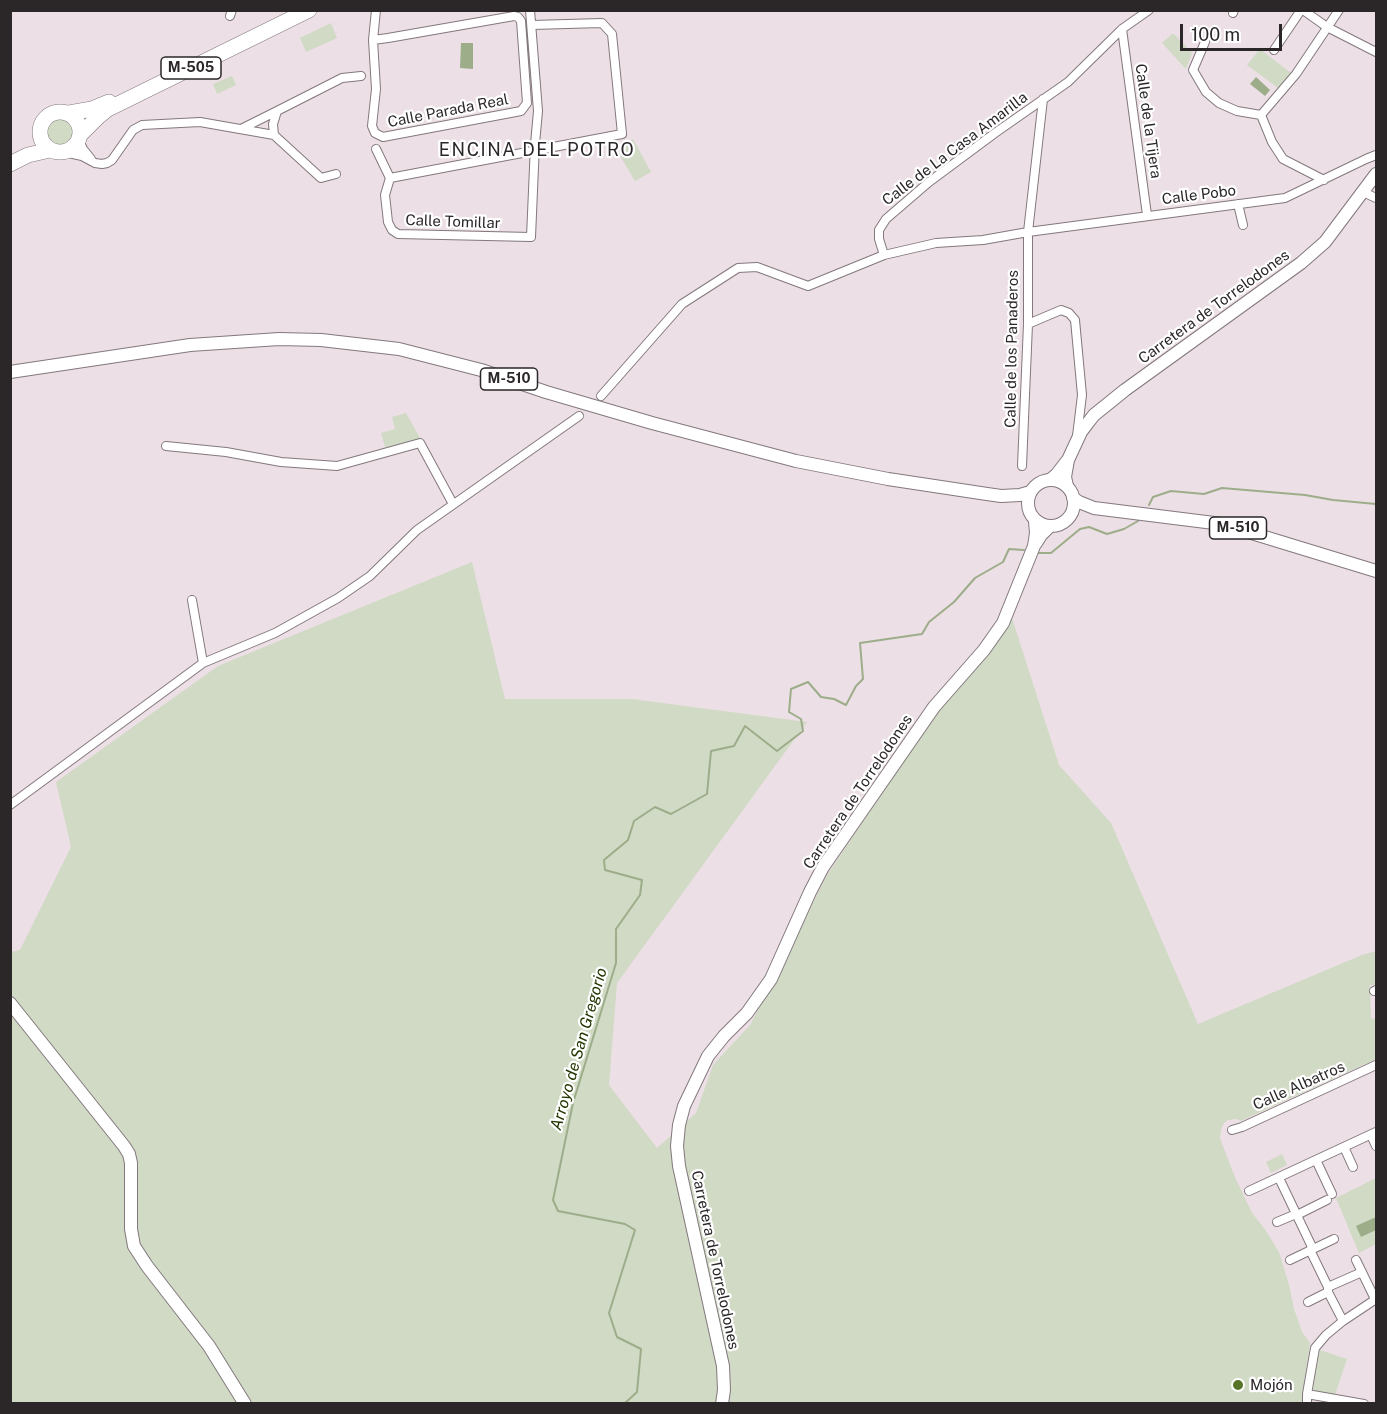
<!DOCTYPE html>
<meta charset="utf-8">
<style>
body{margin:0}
#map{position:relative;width:1387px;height:1414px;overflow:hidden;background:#ecdfe5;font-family:"Public Sans",sans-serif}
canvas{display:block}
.frame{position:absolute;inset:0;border:12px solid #2b2729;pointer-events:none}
.scale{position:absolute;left:1180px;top:24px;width:102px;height:27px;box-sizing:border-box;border:3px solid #2b2729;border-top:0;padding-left:8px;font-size:18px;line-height:21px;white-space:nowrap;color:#2b2729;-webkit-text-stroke:4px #fff;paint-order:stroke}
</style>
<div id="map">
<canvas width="1387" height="1414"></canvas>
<div class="frame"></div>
<div class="scale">100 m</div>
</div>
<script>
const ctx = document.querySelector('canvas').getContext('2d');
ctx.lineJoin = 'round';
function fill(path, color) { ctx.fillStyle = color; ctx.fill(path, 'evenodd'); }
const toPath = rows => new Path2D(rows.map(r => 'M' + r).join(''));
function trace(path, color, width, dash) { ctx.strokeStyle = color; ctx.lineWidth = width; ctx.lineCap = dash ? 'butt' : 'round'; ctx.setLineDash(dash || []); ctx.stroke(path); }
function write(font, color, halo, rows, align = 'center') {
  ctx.font = font + ' "Public Sans",sans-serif'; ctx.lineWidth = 4.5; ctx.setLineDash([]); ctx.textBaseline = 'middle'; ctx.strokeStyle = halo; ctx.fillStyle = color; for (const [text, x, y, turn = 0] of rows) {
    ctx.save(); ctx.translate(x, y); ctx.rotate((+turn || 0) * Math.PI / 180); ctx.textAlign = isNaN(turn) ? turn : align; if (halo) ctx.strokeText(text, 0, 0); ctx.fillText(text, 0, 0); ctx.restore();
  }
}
const green = toPath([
 [331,23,337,38,306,52,300,38],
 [1172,34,1174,34,1192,53,1186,69,1162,43],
 [1260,49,1291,73,1278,88,1247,65],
 [232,76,236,85,217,94,213,84],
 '45 131a15 15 0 1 1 30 0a15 15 0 1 1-30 0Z',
 [633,139,651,172,635,181,616,149],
 [406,413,420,438,414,441,386,450,381,433,395,429,392,417],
 [472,562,505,699,632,699,807,722,617,983,609,1085,657,1148,696,1113,713,1065,750,1025,827,875,941,705,1012,618,1059,765,1111,823,1198,1024,1362,955,1376,951,1376,985,1370,985,1371,1018,1376,1019,1376,1059,1241,1121,1236,1119,1228,1120,1224,1123,1221,1130,1220,1138,1234,1175,1252,1213,1264,1228,1279,1252,1289,1285,1294,1309,1302,1332,1310,1343,1303,1392,1303,1403,11,1404,11,952,20,950,71,847,56,782,218,666],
 [1282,1154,1287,1165,1271,1173,1266,1162],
 [1376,1178,1376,1244,1359,1253,1336,1198],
 [1320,1350,1347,1359,1335,1395,1313,1391,1314,1376]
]);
const water = toPath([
 [461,43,473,43,473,69,460,68],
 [1256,77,1270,90,1265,96,1250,84],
 [1376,1217,1376,1230,1361,1237,1356,1226]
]);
const stream = toPath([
 [1149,505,1153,497,1171,491,1204,494,1222,488,1305,495,1333,500,1376,504],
 [1037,553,1051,553,1080,529,1089,527,1107,534,1124,529,1138,521],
 [624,1404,637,1392,641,1349,617,1337,609,1313,635,1230,625,1224,558,1211,553,1200,573,1103,616,963,616,929,640,895,642,880,605,870,604,860,628,840,634,821,655,807,671,814,707,794,711,751,734,746,745,726,777,751,803,731,801,719,789,712,791,689,808,682,821,697,834,699,846,705,856,686,863,679,860,643,922,634,929,622,954,602,975,578,1003,562,1009,549,1024,550]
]);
const street = toPath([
 [1303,10,1327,27,1376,52],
 [1233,13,1234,10],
 [230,16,232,10],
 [1122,29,1147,215],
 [373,40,388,38,514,16,518,17,521,21,527,103,521,111,383,137,375,133,372,126,376,89,373,40,376,10],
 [1205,42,1193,70,1206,92,1219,103,1237,111,1261,115,1272,142,1283,159,1324,180],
 [1274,50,1301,10],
 [1261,115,1296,74,1339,10],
 [241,129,277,111],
 [274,135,273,124,277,111,342,78,361,76],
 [79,140,83,149,91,159],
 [376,149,390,178,385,195,388,222,392,230,398,234,531,237,535,144,538,111,530,10],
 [64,152,82,156,95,163,102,164,107,163,112,160,133,130,142,125,200,122,274,135,321,178,336,174],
 [390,178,622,134,612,34,602,23,532,25],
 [1363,192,1376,198],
 [1238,204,1243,225],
 [884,255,879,239,879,230,886,219,929,182,995,133,1068,82,1122,29,1149,10],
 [1028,324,1061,310,1069,313,1075,320,1082,395,1077,436],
 [601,396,682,304,738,268,757,267,808,286,884,255,936,243,983,240,1028,232,1285,198,1366,159,1376,155],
 [166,446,226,452,281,462,337,466,420,443,453,504],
 [1022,466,1028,324,1028,232,1043,99],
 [192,600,203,663],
 [10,805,203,663,275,633,338,598,370,576,417,530,579,416],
 [1374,991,1376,990],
 [1232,1130,1242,1127,1376,1065],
 [1371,1135,1376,1146],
 [1344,1147,1353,1167],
 [1316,1160,1332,1194],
 [1279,1178,1313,1249],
 [1249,1191,1376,1132],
 [1297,1215,1327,1200],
 [1277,1222,1296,1214],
 [1310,1250,1328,1287,1328,1292,1343,1321],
 [1290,1260,1334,1239],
 [1356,1260,1375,1299],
 [1328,1287,1362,1272],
 [1308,1302,1328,1292],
 [1307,1394,1364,1404],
 [1307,1404,1307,1394,1315,1348,1326,1335,1343,1321,1376,1299]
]);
const secondary = toPath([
 [1050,480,1057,474,1067,461],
 [1067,486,1065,477,1068,460,1081,432,1087,424,1094,415,1125,390,1301,263,1325,242,1376,174],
 [1036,543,1041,535,1050,526],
 [10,1003,124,1146,129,1154,131,1163,131,1229,134,1246,147,1266,209,1346,245,1404],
 [722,1404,724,1390,723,1366,679,1166,677,1146,679,1125,684,1106,708,1056,724,1036,747,1013,771,979,810,892,823,867,934,707,984,650,1003,623,1034,546,1036,533,1035,521]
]);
const primary = toPath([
 [10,372,190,345,279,339,321,340,399,349,481,370,546,392,652,423,796,461,888,479,987,494,1001,496,1020,495,1030,492],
 '1028 503a23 23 0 1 1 46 0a23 23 0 1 1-46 0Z',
 [1073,498,1079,502,1094,508,1222,524,1376,571]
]);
const highway = toPath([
 '40 132a20 20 0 1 1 40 0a20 20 0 1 1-40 0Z',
 [69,113,92,109,109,102],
 [80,135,98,117,108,109,309,10],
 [10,164,28,155,50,150]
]);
const markers = [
 [1238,1385,6,"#577429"]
];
const shields = [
 [191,68,60],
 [509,379,57],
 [1238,528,57]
];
const shieldNames = [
 ["M-505",191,68],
 ["M-510",509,379],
 ["M-510",1238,528]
];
const streetNames = [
 ["Calle Parada Real",448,111,-11],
 ["Calle de la Tijera",1148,121,82],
 ["Calle de La Casa Amarilla",955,149,-37],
 ["Calle Pobo",1199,195,-7],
 ["Calle Tomillar",453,222,2],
 ["Carretera de Torrelodones",1214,307,-36],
 ["Calle de los Panaderos",1012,349,-89],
 ["Carretera de Torrelodones",858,792,-56],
 ["Calle Albatros",1299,1086,-24],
 ["Carretera de Torrelodones",715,1260,78]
];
const poiNames = [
 ["Mojón",1250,1385]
];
const waterNames = [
 ["Arroyo de San Gregorio",579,1049,-74]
];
const quarterNames = [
 ["ENCINA DEL POTRO",537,150]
];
fill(green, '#d0dac5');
fill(water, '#9dad8a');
trace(stream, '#9dad8a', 2);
trace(street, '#83787d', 10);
trace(secondary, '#83787d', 14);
trace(primary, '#83787d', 14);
trace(highway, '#83787d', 16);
trace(street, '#fff', 8);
trace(secondary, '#fff', 12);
trace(primary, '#fff', 12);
trace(highway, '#fff', 15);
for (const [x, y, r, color] of markers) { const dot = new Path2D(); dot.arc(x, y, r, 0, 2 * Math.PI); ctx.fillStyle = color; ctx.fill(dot); trace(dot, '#fff', 2); }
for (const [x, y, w] of shields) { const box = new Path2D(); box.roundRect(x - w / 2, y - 11, w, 22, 4.5); ctx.fillStyle = '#fff'; ctx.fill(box); trace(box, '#2b2729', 1.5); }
write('bold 14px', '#2b2729', null, shieldNames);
write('15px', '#2b2729', '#fff', streetNames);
write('15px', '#2b2729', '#fff', poiNames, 'left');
write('italic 16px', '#233600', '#fff', waterNames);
ctx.letterSpacing = '1.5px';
write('18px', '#2b2729', '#fff', quarterNames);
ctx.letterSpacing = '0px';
</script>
